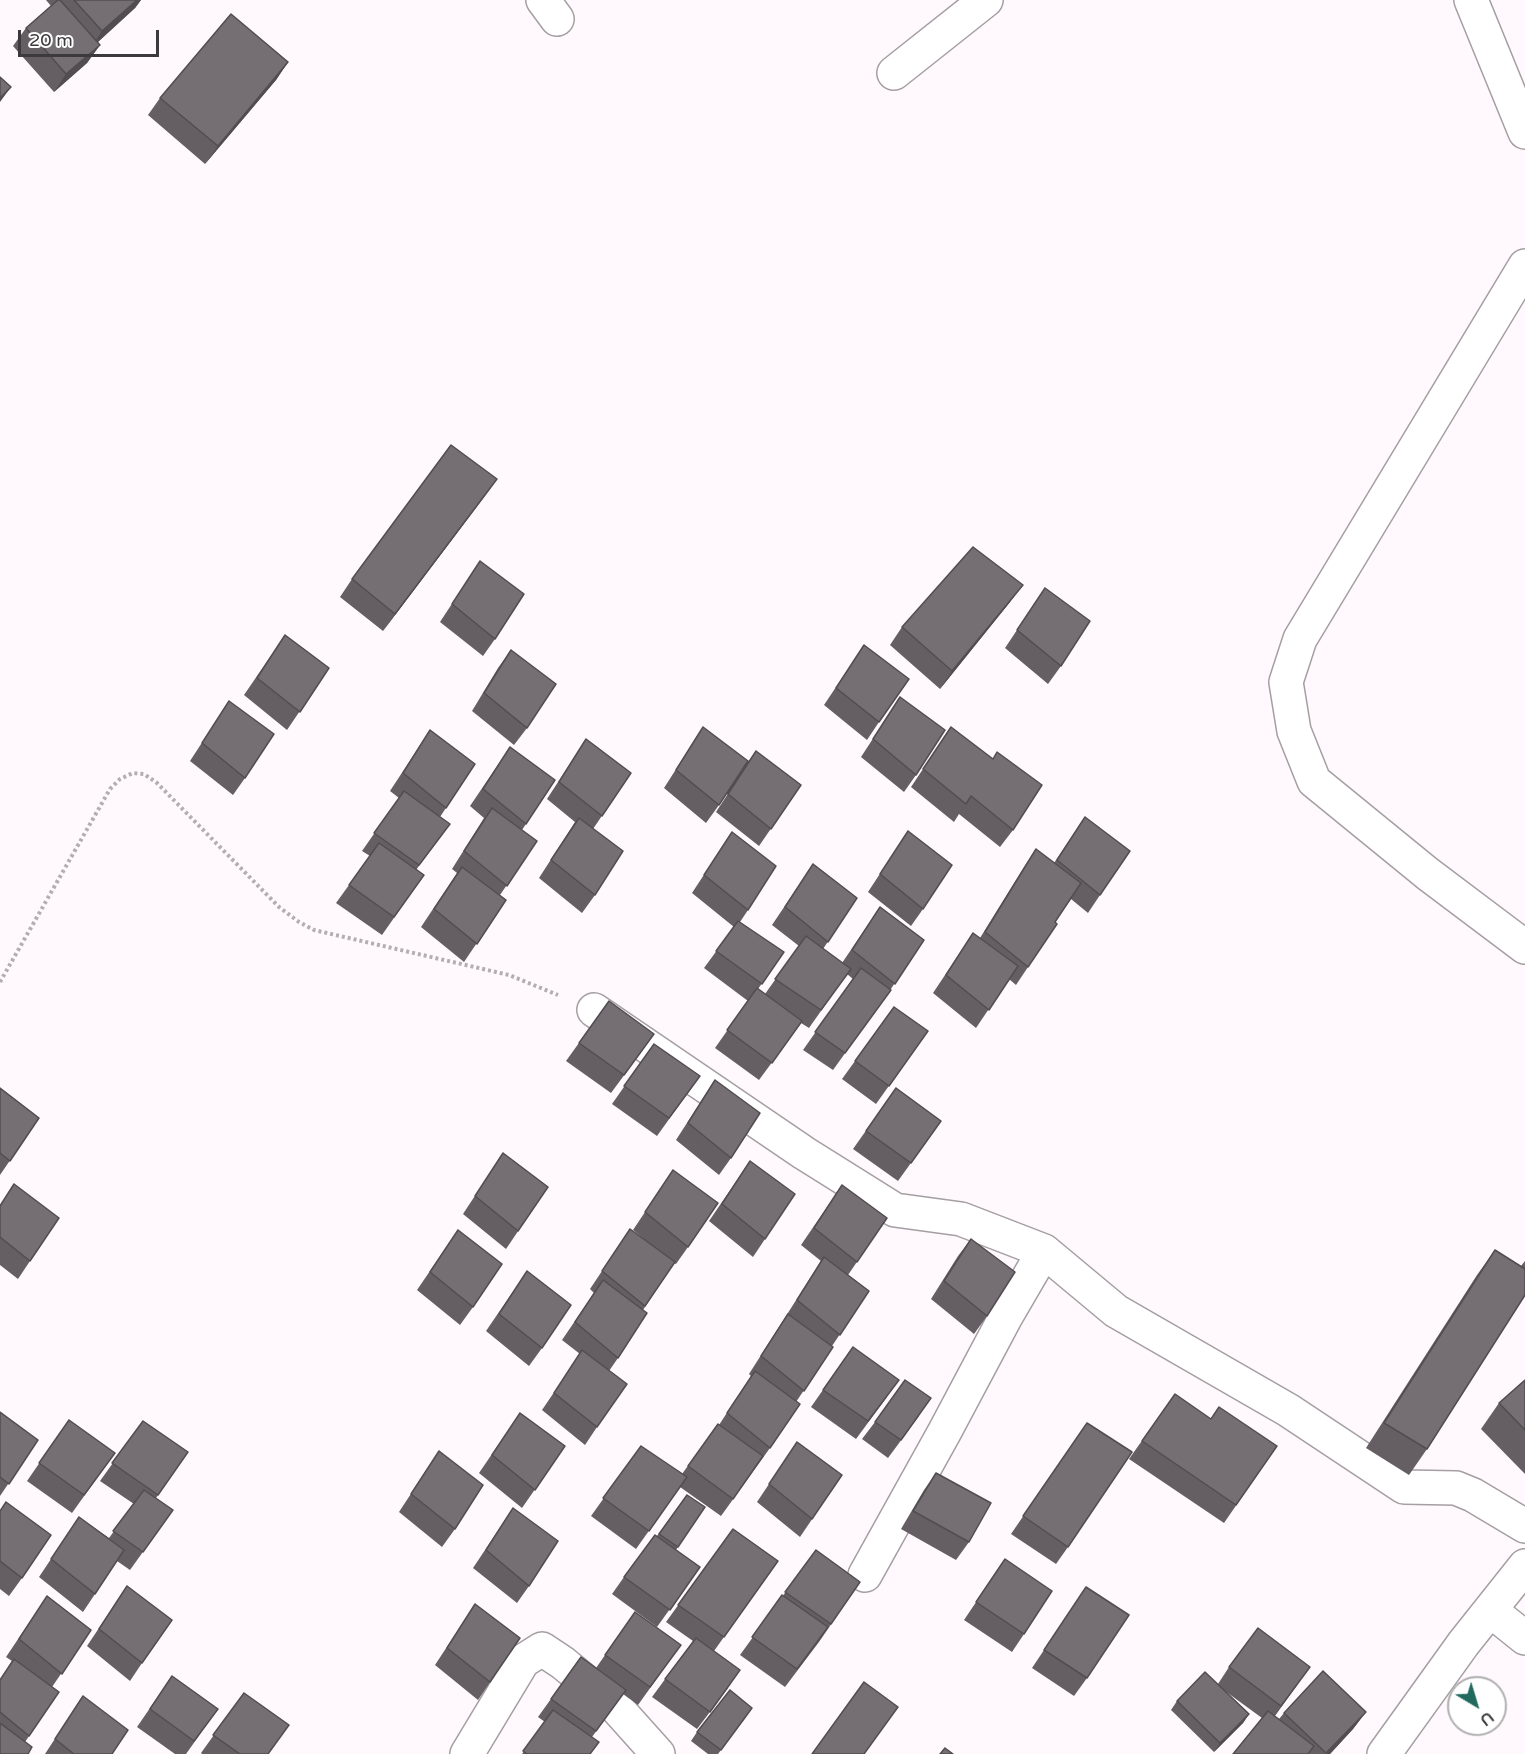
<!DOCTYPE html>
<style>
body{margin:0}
#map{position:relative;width:1525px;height:1754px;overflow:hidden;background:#fff9fd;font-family:"Varela Round",sans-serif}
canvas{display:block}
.north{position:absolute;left:1447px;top:1676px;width:60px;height:60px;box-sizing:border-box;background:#fff;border:2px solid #b1b0b1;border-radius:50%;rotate:142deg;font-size:16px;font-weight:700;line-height:24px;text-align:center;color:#3d3a3c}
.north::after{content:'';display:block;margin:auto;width:21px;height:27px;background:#226a5f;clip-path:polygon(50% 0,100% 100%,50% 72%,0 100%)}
.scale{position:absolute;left:18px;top:30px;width:141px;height:27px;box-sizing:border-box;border:3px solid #3d3a3c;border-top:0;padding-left:8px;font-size:18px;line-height:21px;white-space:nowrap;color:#3d3a3c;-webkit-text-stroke:4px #fff;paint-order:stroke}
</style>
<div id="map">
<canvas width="1525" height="1754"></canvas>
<div class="north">U</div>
<div class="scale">20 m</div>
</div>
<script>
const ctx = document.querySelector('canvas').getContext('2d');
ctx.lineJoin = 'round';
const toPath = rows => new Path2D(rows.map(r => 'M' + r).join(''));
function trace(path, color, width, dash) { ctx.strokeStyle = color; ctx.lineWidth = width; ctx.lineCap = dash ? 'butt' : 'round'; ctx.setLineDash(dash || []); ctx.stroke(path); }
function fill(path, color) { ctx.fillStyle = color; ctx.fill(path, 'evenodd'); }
const path = toPath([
 [0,982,110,789,120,779,133,773,144,774,157,783,279,907,299,922,314,930,509,975,558,995]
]);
const minor = toPath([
 [543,0,557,19],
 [1471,0,1525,132],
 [894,73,986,0],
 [1525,266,1300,639,1286,682,1294,731,1314,781,1428,874,1525,947],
 [594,1010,804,1153,895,1210,961,1219,1044,1251,1116,1311,1288,1410,1404,1487,1456,1488,1473,1495,1525,1526],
 [865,1575,945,1431,1005,1318,1044,1251],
 [1490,1610,1525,1638],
 [467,1754,523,1661,542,1649,563,1663,615,1706,658,1754],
 [1384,1754,1463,1644,1525,1566]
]);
const wall = toPath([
 [46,0,141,0,135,8,97,43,100,45,87,63,54,92,13,46,26,28,51,6],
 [288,62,276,80,205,164,148,115,160,98],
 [484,497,383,631,340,597,352,579],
 [480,561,495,639,483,656,440,622],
 [1045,588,1061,666,1048,684,1005,648],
 [1010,602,940,689,890,645,902,627],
 [285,635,329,668,287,730,244,695],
 [864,645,879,722,867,740,824,705],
 [511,650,527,728,514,745,472,711,498,668],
 [900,697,916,775,904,792,861,757],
 [229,701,245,778,233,795,190,761],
 [703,727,719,805,706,823,664,788],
 [951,727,1013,830,1000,847,959,814,954,822,911,787],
 [430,730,475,764,440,817,450,824,416,870,424,875,382,935,336,903,370,856,362,851,399,798,390,791],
 [586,739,631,773,593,829,595,895,582,913,539,878,575,822,547,799],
 [510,747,555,780,522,830,537,841,500,895,506,900,464,962,421,927,457,873,452,869,484,818,470,806],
 [756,751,801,785,759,846,716,812],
 [1085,817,1100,895,1088,913,1071,899,1055,922,1028,967,1016,985,1009,979,976,1028,933,993,973,933,980,938,1024,867,1036,849,1054,863],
 [908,831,923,909,911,926,868,892],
 [732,832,748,910,740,922,784,952,758,989,765,994,799,946,772,925,813,864,857,898,823,949,842,963,880,907,924,940,882,1002,833,1070,803,1050,853,979,847,974,809,1028,801,1023,759,1080,715,1048,748,1001,704,968,734,927,692,893],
 [609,1001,642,1051,611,1093,566,1061],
 [894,1007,928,1031,876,1104,842,1079],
 [654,1044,700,1076,657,1136,612,1104],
 [715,1080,731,1158,719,1175,676,1140,703,1098],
 [0,1088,39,1118,0,1175],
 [896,1088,941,1121,898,1181,853,1149],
 [503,1153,548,1187,506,1249,463,1214],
 [750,1161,765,1239,753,1257,709,1221],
 [673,1170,688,1247,676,1264,674,1263,643,1310,618,1358,609,1371,597,1427,585,1445,542,1410,580,1354,562,1340,594,1293,590,1289,630,1229,655,1248,633,1230],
 [14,1184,30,1261,18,1279,0,1265,0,1205],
 [842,1185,887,1218,848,1275,869,1291,832,1346,833,1347,796,1402,770,1448,721,1516,680,1487,636,1549,591,1516,641,1446,682,1474,718,1424,719,1425,751,1376,749,1374,821,1261,801,1245],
 [458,1230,473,1307,460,1325,417,1290],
 [971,1239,987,1316,974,1334,931,1299,958,1256],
 [1495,1250,1521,1266,1525,1261,1525,1295,1427,1449,1409,1475,1366,1448,1477,1275],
 [527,1271,542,1348,529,1366,486,1331],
 [853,1347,887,1397,856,1439,811,1407],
 [1525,1380,1525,1474,1481,1429,1499,1403],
 [1175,1394,1211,1419,1277,1446,1224,1523,1129,1459],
 [0,1412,38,1440,0,1496],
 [520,1413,565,1446,522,1508,479,1473],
 [919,1416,888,1458,862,1439,875,1422],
 [69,1420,102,1471,72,1513,27,1481],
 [143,1421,188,1452,156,1498,173,1510,130,1570,117,1561,83,1612,39,1577,79,1517,109,1538,134,1504,100,1481],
 [1087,1423,1068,1547,1056,1564,1011,1534],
 [797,1442,842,1475,800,1537,757,1502],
 [439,1451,455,1529,442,1547,399,1512],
 [936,1473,969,1542,956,1560,901,1529,924,1490],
 [687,1495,705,1507,676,1550,700,1567,657,1627,612,1594,624,1577,657,1536],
 [513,1508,529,1586,517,1603,473,1568],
 [0,1510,22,1578,9,1596,0,1589],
 [733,1529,778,1561,714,1651,728,1688,697,1729,652,1697,693,1641,666,1622],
 [816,1550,860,1582,819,1642,785,1687,740,1655],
 [1005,1559,1024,1634,1012,1652,964,1620],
 [127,1586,142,1663,130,1681,87,1646],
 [1086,1587,1087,1678,1074,1696,1032,1668],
 [47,1596,91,1630,52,1687,59,1692,25,1742,0,1754,0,1679,12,1661,6,1657],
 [475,1604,520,1638,478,1700,435,1665],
 [635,1612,668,1663,638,1705,623,1694,592,1737,590,1754,522,1754,545,1722,538,1717,581,1657,596,1668],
 [1229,1667,1297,1685,1275,1716,1279,1719,1284,1713,1366,1712,1353,1729,1330,1754,1233,1754,1262,1718,1225,1691,1249,1714,1243,1723,1214,1752,1171,1710,1177,1701,1218,1684],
 [172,1676,218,1709,186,1754,175,1754,137,1727],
 [244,1693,268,1754,202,1754,201,1753],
 [83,1696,112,1754,45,1754,71,1714],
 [746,1717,718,1754,708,1754,691,1741,697,1732]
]);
const shadedWall = toPath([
 [137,0,141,0,135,8,90,49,102,31],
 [100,45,87,63,54,92,66,74],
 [288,62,276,80,205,164,218,146],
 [11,87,0,102,0,98],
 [497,479,484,497,383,631,395,614],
 [1023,585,1010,602,940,689,952,671],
 [1310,1667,1297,1685,1269,1723,1281,1706],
 [1366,1712,1353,1729,1330,1754,1326,1754],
 [1249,1714,1243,1723,1214,1752,1220,1743]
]);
const building = toPath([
 [58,0,60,0,100,45,66,74,26,28,58,0],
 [74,0,137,0,102,31,74,0],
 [231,14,288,62,218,146,160,98,231,14],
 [0,77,11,87,0,98,0,77],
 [451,445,497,479,395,614,352,579,451,445],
 [973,547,1023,585,952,671,902,627,973,547],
 [480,561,524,594,495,639,452,604,480,561],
 [1045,588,1090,621,1061,666,1017,630,1045,588],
 [285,635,329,668,300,712,257,678,285,635],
 [864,645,909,679,879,722,836,688,864,645],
 [511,650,556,684,527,728,484,693,511,650],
 [900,697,945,730,916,775,873,739,900,697],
 [229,701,274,734,245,778,202,743,229,701],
 [703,727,748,761,719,805,676,770,703,727],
 [951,727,993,759,997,752,1042,785,1013,830,971,796,966,804,923,769,951,727],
 [430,730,475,764,446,808,403,773,430,730],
 [586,739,631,773,602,816,559,782,586,739],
 [510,747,555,780,526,824,483,789,510,747],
 [756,751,801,785,771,829,728,794,756,751],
 [404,791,450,824,419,865,374,833,404,791],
 [492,808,537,841,507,886,464,851,492,808],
 [1085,817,1130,851,1100,895,1057,860,1085,817],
 [579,818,623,851,595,895,551,860,579,818],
 [908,831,952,865,923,909,880,874,908,831],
 [732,832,776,866,748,910,704,875,732,832],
 [379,843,424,875,394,917,349,885,379,843],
 [1036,849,1081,883,1055,922,1057,924,1028,967,985,932,1036,849],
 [813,864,857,898,828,942,785,907,813,864],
 [462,867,506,900,477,944,434,909,462,867],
 [880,907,924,940,895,984,852,950,880,907],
 [738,921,784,952,762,984,716,951,738,921],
 [973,933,1018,966,989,1010,946,975,973,933],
 [806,936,851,969,821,1010,775,979,806,936],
 [861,968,891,990,845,1053,815,1032,861,968],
 [757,988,802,1021,772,1063,727,1030,757,988],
 [609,1001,654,1034,624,1075,579,1043,609,1001],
 [894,1007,928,1031,889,1086,855,1061,894,1007],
 [654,1044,700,1076,669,1118,624,1086,654,1044],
 [715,1080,760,1113,731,1158,688,1123,715,1080],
 [0,1088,39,1118,10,1161,0,1153,0,1088],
 [896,1088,941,1121,911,1163,866,1131,896,1088],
 [503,1153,548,1187,518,1231,475,1196,503,1153],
 [750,1161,795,1194,765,1239,722,1204,750,1161],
 [673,1170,718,1203,688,1247,645,1212,673,1170],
 [14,1184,59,1218,30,1261,0,1237,0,1206,14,1184],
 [842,1185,887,1218,857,1262,814,1228,842,1185],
 [630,1229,675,1262,645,1306,602,1271,630,1229],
 [458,1230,502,1264,473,1307,430,1272,458,1230],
 [971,1239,1015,1272,987,1316,944,1281,971,1239],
 [1495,1250,1525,1269,1525,1295,1427,1449,1384,1423,1495,1250],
 [824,1257,869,1291,840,1335,797,1300,824,1257],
 [527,1271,571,1305,542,1348,499,1314,527,1271],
 [603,1280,647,1313,618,1358,575,1322,603,1280],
 [788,1314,833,1347,804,1391,761,1356,788,1314],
 [853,1347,899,1380,868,1421,823,1390,853,1347],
 [582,1350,627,1384,597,1427,554,1393,582,1350],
 [755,1371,800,1404,770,1448,727,1413,755,1371],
 [905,1380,931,1398,901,1440,875,1422,905,1380],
 [1525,1380,1525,1430,1499,1403,1525,1380],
 [1175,1394,1211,1419,1219,1407,1277,1446,1236,1505,1142,1441,1175,1394],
 [0,1412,38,1440,9,1484,0,1477,0,1412],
 [520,1413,565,1446,535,1490,492,1455,520,1413],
 [69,1420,115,1453,84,1495,39,1463,69,1420],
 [143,1421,188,1452,158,1495,112,1463,143,1421],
 [1087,1423,1132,1452,1068,1547,1023,1516,1087,1423],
 [718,1424,763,1456,733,1499,688,1466,718,1424],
 [797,1442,842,1475,812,1519,769,1484,797,1442],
 [641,1446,687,1477,649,1531,603,1498,641,1446],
 [439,1451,483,1485,455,1529,411,1494,439,1451],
 [936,1473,991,1503,969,1542,913,1511,936,1473],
 [144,1490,173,1510,143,1552,113,1531,144,1490],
 [687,1495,705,1507,678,1547,659,1534,687,1495],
 [6,1502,51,1535,22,1578,0,1561,0,1511,6,1502],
 [513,1508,558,1541,529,1586,486,1550,513,1508],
 [79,1517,124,1550,95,1594,51,1559,79,1517],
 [733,1529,778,1561,724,1637,678,1605,733,1529],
 [655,1535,700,1567,670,1610,624,1577,655,1535],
 [816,1550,860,1582,831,1624,785,1592,816,1550],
 [1005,1559,1052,1591,1024,1634,976,1602,1005,1559],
 [127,1586,172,1620,142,1663,99,1629,127,1586],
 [1086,1587,1129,1615,1087,1678,1044,1650,1086,1587],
 [782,1595,828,1627,797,1669,752,1637,782,1595],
 [47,1596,91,1630,62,1674,19,1639,47,1596],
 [475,1604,520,1638,490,1682,447,1648,475,1604],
 [635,1612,681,1645,650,1687,605,1655,635,1612],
 [1258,1628,1310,1667,1281,1706,1229,1667,1258,1628],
 [696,1638,740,1670,710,1712,665,1679,696,1638],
 [581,1657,626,1690,596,1731,551,1699,581,1657],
 [14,1659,59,1692,29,1736,0,1712,0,1680,14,1659],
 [1323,1671,1366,1712,1326,1753,1284,1713,1323,1671],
 [1205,1672,1249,1714,1220,1743,1177,1701,1205,1672],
 [172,1676,218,1709,194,1741,150,1709,172,1676],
 [864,1682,898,1707,864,1754,812,1754,864,1682],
 [730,1690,752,1708,721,1750,697,1732,730,1690],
 [244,1693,289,1725,268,1754,240,1754,213,1735,244,1693],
 [83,1696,128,1730,112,1754,74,1754,55,1739,83,1696],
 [553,1710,599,1742,590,1754,527,1754,523,1751,553,1710],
 [1268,1711,1314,1746,1308,1754,1233,1754,1268,1711],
 [0,1723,32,1747,28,1754,0,1754,0,1723],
 [945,1748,953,1754,940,1754,945,1748]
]);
trace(minor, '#a59ea3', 36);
trace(path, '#b3aeb1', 4, [3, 3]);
trace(minor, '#fff', 33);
fill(wall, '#655f63');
fill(shadedWall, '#524d50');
fill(building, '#756e73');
trace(building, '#524d50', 1.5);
</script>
